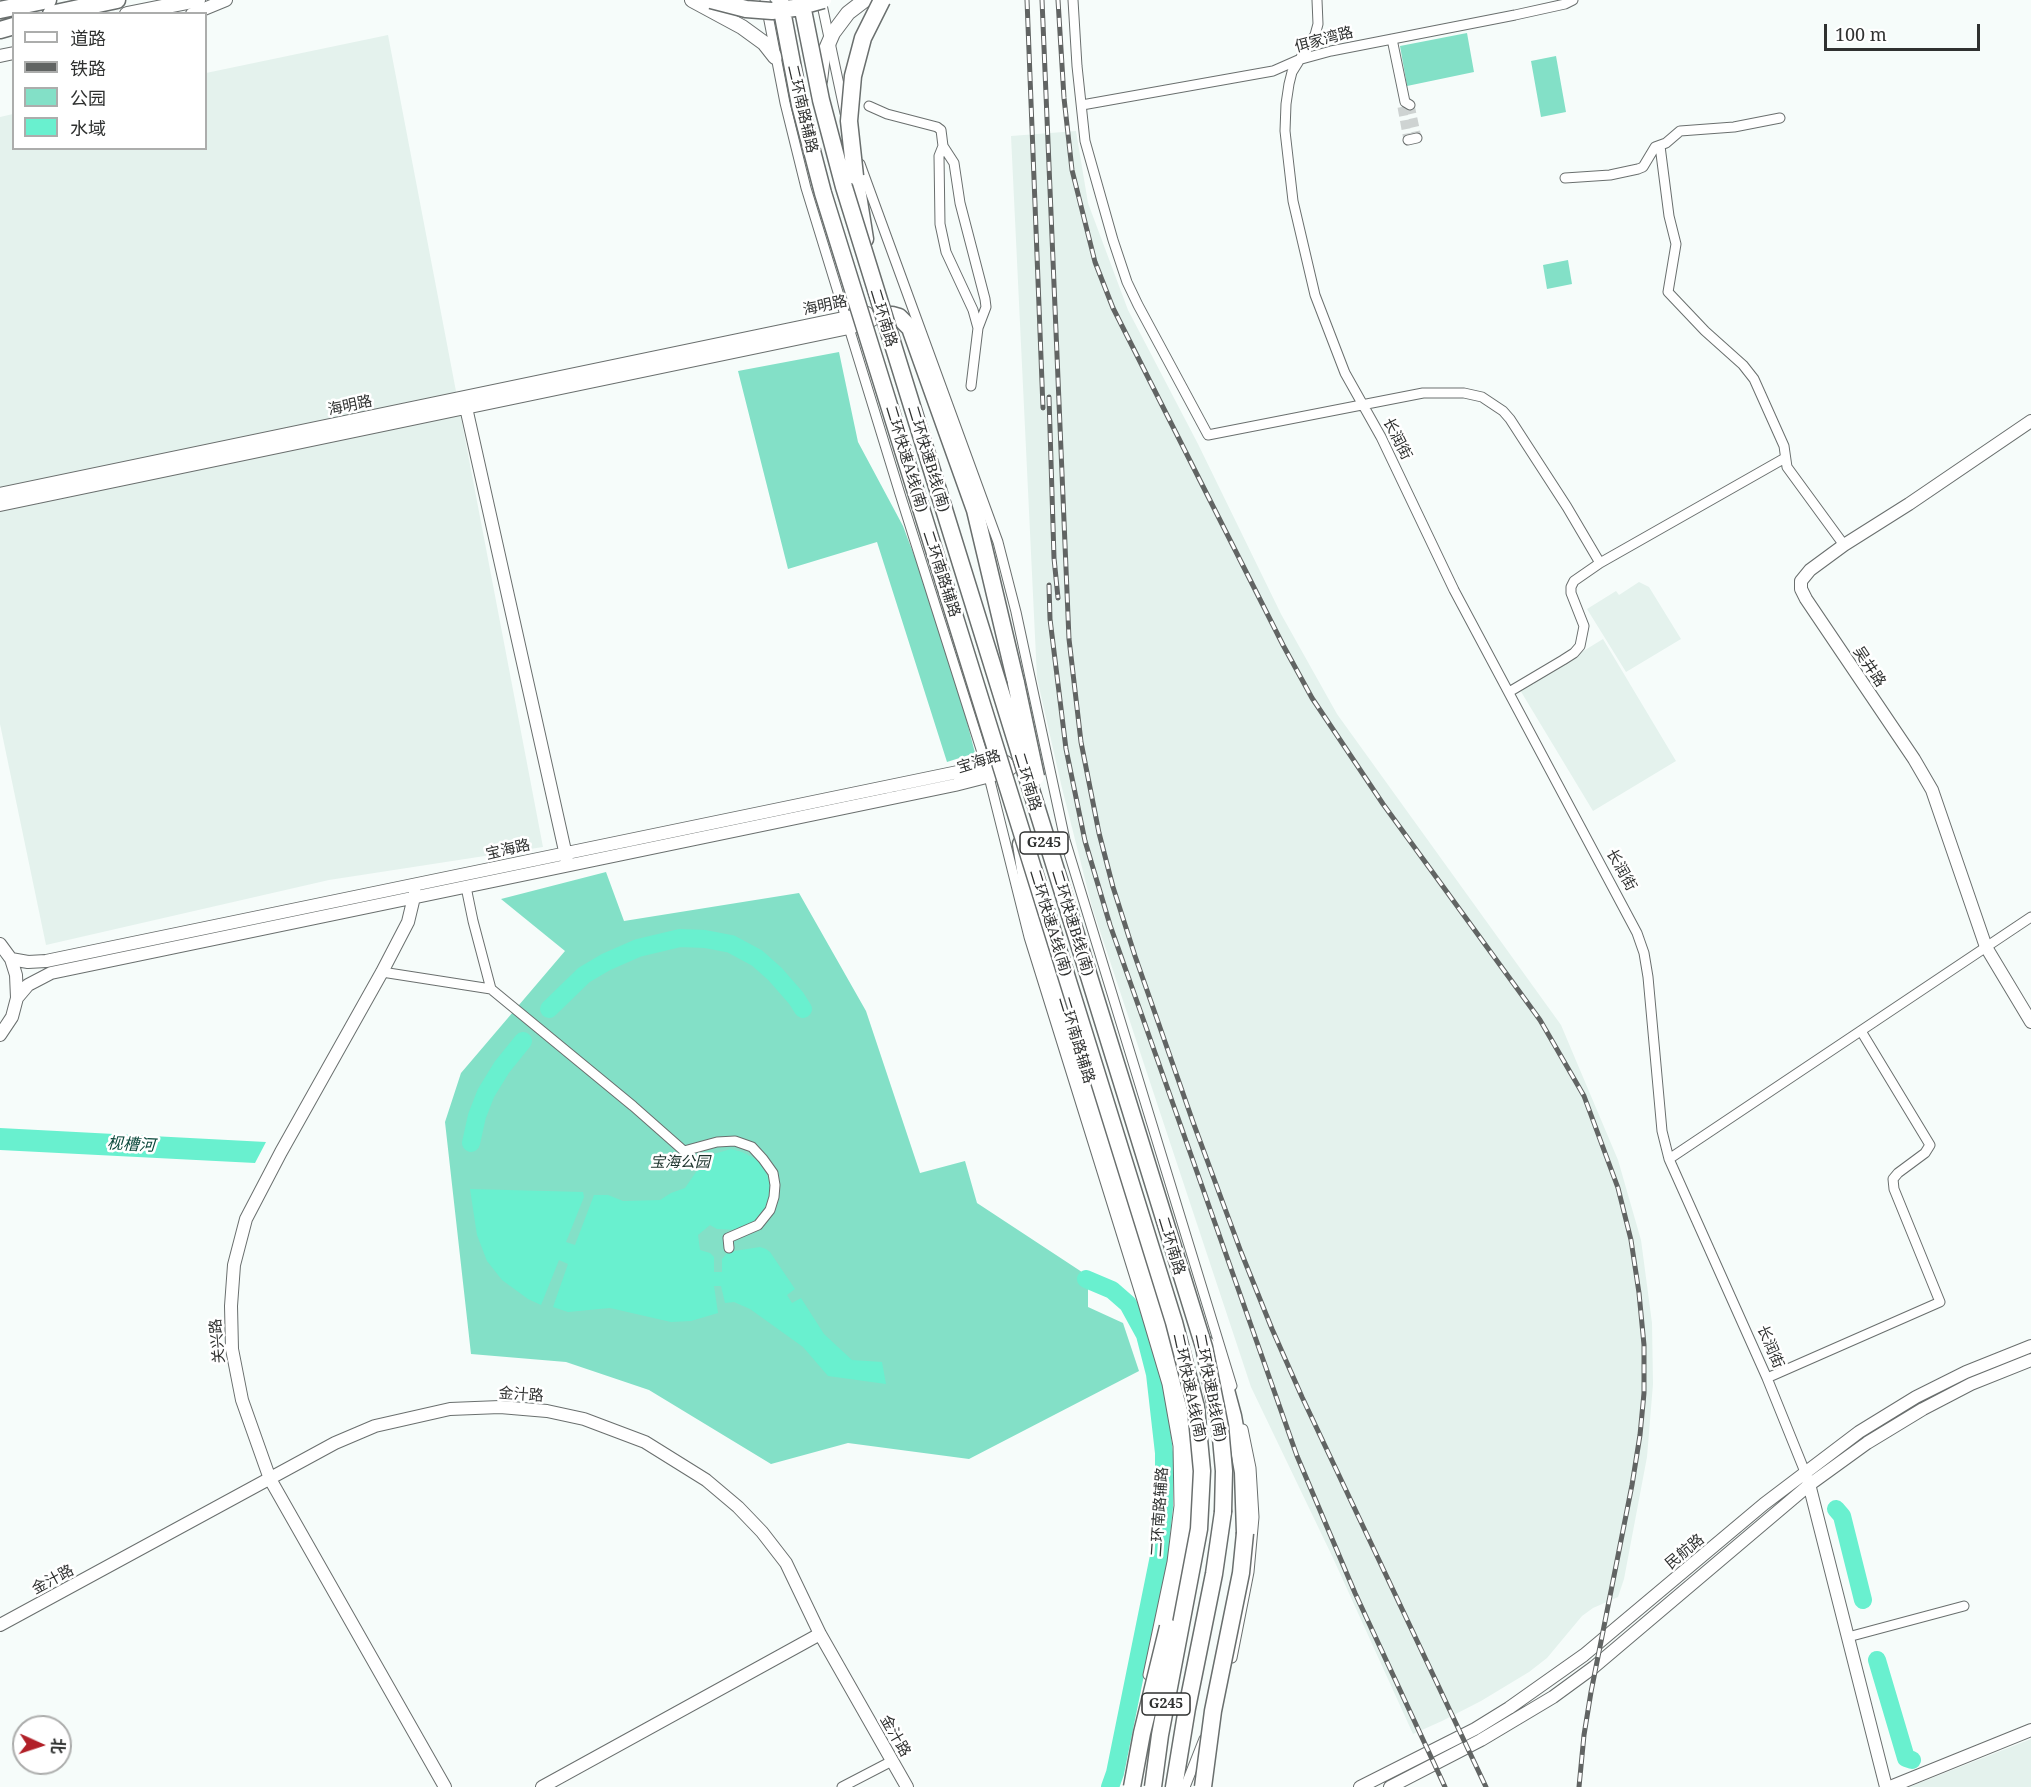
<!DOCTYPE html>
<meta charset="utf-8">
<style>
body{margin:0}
#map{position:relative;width:2031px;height:1787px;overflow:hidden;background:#f6fcfa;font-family:"Noto Serif","Noto Sans SC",serif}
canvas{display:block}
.legend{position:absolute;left:12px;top:12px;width:195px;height:138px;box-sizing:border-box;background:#fff;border:2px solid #acadac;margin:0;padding:8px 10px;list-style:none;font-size:18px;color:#2f3130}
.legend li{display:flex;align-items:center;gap:12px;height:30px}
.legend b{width:30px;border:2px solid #acadac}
.north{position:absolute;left:12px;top:1715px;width:60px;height:60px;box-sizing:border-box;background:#fff;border:2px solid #acadac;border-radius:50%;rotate:93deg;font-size:16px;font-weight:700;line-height:24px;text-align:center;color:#2f3130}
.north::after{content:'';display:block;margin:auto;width:21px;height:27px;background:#b12028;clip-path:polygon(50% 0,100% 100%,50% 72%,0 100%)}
.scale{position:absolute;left:1824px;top:24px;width:156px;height:27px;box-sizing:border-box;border:3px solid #2f3130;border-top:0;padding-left:8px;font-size:18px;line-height:21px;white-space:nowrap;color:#2f3130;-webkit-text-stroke:4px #fff;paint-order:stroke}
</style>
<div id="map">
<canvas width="2031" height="1787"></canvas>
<ul class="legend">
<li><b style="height:8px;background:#fff"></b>道路</li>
<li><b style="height:8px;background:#616463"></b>铁路</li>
<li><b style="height:16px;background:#83e0c7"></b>公园</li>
<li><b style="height:16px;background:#69f0cf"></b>水域</li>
</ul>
<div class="north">北</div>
<div class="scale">100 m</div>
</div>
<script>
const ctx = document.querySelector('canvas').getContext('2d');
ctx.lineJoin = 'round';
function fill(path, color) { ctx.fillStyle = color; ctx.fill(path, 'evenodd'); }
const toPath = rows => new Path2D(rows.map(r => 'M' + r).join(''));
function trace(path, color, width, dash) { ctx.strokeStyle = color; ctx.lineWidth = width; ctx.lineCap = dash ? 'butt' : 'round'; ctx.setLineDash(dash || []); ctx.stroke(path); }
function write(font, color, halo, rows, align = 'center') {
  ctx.font = font + ' "Noto Serif","Noto Sans SC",serif'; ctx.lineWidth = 5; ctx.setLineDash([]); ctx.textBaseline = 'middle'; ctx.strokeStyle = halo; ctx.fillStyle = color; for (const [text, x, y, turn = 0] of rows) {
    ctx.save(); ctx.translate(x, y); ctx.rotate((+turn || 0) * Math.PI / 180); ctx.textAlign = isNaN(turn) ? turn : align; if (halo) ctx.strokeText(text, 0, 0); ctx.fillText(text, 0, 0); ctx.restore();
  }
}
const built = toPath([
 [388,35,543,847,329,880,46,945,0,724,0,117,13,114,14,148,206,148,206,73],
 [1076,131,1088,203,1128,310,1198,444,1281,614,1337,714,1561,1025,1618,1160,1641,1240,1652,1323,1653,1384,1647,1457,1624,1579,1618,1597,1593,1608,1582,1616,1547,1658,1529,1672,1481,1701,1442,1721,1413,1734,1333,1558,1251,1387,1092,907,1061,784,1037,678,1011,136],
 [1639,582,1649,587,1681,639,1626,672,1587,609,1616,591,1619,595],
 [1603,639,1676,761,1593,811,1520,690],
 [2031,1739,2031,1787,1909,1787]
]);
const green = toPath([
 [1467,33,1474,72,1407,86,1400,46],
 [1556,56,1566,112,1541,117,1531,61],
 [1568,260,1572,284,1547,289,1543,265],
 [839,352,858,442,903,526,946,640,975,753,947,762,877,542,788,569,738,371],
 [606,872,624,921,799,893,866,1011,920,1173,965,1161,977,1203,1088,1276,1088,1307,1123,1323,1139,1371,969,1459,848,1443,771,1464,649,1390,566,1362,471,1354,445,1122,461,1073,565,951,501,899]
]);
const water = toPath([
 [0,1128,266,1142,255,1163,0,1150],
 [731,1149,742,1152,761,1162,765,1170,772,1189,766,1210,760,1218,749,1227,740,1230,717,1229,710,1225,698,1235,700,1250,710,1253,714,1257,714,1272,722,1272,722,1259,728,1252,760,1247,766,1249,770,1252,795,1289,787,1295,792,1303,801,1298,824,1334,852,1360,882,1362,886,1384,828,1376,803,1347,750,1309,734,1302,725,1303,721,1286,714,1286,718,1313,691,1321,671,1322,610,1308,568,1312,553,1307,568,1264,559,1260,541,1305,528,1299,502,1280,487,1261,477,1235,470,1189,583,1192,584,1197,566,1242,575,1245,594,1195,608,1195,623,1201,660,1200,671,1193,685,1188,707,1156]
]);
const river = toPath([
 [549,1009,584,975,606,962,638,948,680,938,705,939,731,944,757,958,775,974,796,998,803,1009],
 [471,1143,477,1116,486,1093,502,1067,523,1041],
 [1086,1279,1112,1290,1128,1304,1145,1335,1155,1374,1164,1453,1164,1507,1159,1556,1115,1773,1110,1787],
 [1836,1509,1842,1516,1863,1600],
 [1877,1660,1906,1758,1912,1760]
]);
const streetTunnel = toPath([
 [1410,105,1417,138],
 [1402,107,1408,140]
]);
const street = toPath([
 [765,0,785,103,806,188,900,494,986,765,1029,937,1142,1300,1167,1384,1178,1446,1179,1506,1172,1562,1148,1675],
 [821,0,845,113],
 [1073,0,1077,66,1085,141,1113,240,1127,282,1138,305,1208,435,1423,393,1464,393,1482,397,1503,411,1510,419,1567,507,1600,563],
 [1317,0,1318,24,1315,35,1292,72,1289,84,1286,104,1285,131,1293,201,1315,295,1345,373,1381,437,1454,590,1637,933,1644,953,1648,977,1662,1131,1669,1159,1767,1378,1805,1472],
 [1392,39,1405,102,1410,105],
 [1082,105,1273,71,1298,60,1331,51,1515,15,1565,4,1573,0],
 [869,106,887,114,937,127,941,130,943,146,954,163,960,203,985,299,986,307,978,328,971,386],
 [1408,140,1417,138],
 [943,146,939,156,940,224,946,252,973,310,978,328],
 [1660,146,1669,216,1676,244,1668,292,1705,331,1743,365,1754,379,1784,446,1787,467,1844,545],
 [860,164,998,542,1016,612,1065,840,1232,1386],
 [1565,178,1610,175,1638,169,1643,167,1655,147,1666,143,1680,131,1734,127,1780,118],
 [1509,692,1563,660,1574,653,1580,646,1584,626,1571,593,1571,587,1574,581,1600,563,1785,458],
 [382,972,491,989,473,921,466,887],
 [491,989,633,1106,684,1151,717,1142,735,1141,752,1147,763,1159,773,1173,775,1185,774,1197,770,1210,758,1225,728,1238,729,1248],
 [1669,1159,2031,917],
 [1767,1378,1940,1302,1894,1189,1893,1179,1898,1173,1925,1153,1930,1145,1861,1031],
 [1848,1637,1964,1606],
 [1232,1658,1249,1572,1254,1517,1251,1468,1243,1429],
 [842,1787,892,1761],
 [1185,1787,1204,1739]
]);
const secondary = toPath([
 [192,14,226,0],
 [0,56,14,53],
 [465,403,567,860],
 [2031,421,1909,504,1844,545,1810,570,1801,581,1801,589,1806,599,1914,759,1932,790,1986,947,2031,1022],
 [0,494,867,313],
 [0,505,849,328,867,323,881,315],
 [415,893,408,922,382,972,281,1152,246,1219,234,1265,231,1306,232,1349,242,1400,270,1479,445,1787],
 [0,944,11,959,16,975,17,998,12,1017,0,1035],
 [11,959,28,962,46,961,1006,762],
 [17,998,28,985,51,973,955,785,1006,772,1019,762],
 [1808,1480,1886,1787],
 [0,1625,335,1443,375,1426,450,1409,500,1407,547,1411,584,1419,645,1442,706,1480,738,1507,762,1532,786,1563,820,1634,907,1787],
 [542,1787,820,1634],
 [1360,1787,1475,1729,1509,1708,1584,1655,1764,1504,1859,1432,1916,1397,1966,1372,2031,1346],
 [1390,1787,1481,1740,1553,1697,1594,1667,1809,1485,1867,1443,1923,1409,1971,1384,2031,1360],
 [1890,1787,2031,1730]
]);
const primary = toPath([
 [692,0,742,27,764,43,775,57],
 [127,14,198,0],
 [820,81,823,56,833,33,848,13,865,0]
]);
const highway = toPath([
 [0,10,48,0],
 [51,14,117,0],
 [0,30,14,26],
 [855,176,865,239],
 [881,315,892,315,899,317,910,328,975,510,1016,683],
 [1021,844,1033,921,1171,1363,1184,1421,1189,1461,1188,1520,1180,1572,1168,1627],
 [1207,1345,1226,1390,1233,1416,1243,1472,1245,1533],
 [1174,1787,1187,1708,1214,1574,1223,1512]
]);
const rail = toPath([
 [1027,0,1043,408],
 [1042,0,1069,639,1081,742,1099,833,1113,887,1135,956,1193,1122,1241,1252,1272,1329,1302,1397,1486,1787],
 [1058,0,1064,98,1072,170,1095,262,1113,308,1283,645,1312,698,1383,804,1540,1020,1584,1096,1618,1188,1631,1240,1639,1293,1644,1345,1644,1393,1640,1435,1632,1485,1591,1692,1584,1735,1579,1787],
 [1049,397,1054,558,1058,598],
 [1049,585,1050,619,1066,749,1085,841,1110,925,1297,1456,1355,1593,1445,1787]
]);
const highwayBridge = toPath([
 [711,0,746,9,772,11,794,8,823,0],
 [780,0,800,105,823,193,1174,1322,1196,1407,1202,1471,1199,1529,1160,1735,1153,1787],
 [801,0,821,100,844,187,1204,1347,1220,1427,1224,1471,1223,1512],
 [855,176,849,121,853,76,863,38,882,0],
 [1016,683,1036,777],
 [1132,1787,1142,1733,1168,1627],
 [1203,1787,1213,1711,1241,1573,1245,1533]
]);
const shields = [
 [1044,843,48],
 [1166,1704,48]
];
const shieldNames = [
 ["G245",1044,843],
 ["G245",1166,1704]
];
const streetNames = [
 ["佴家湾路",1324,40,-15],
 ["二环南路辅路",802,109,77],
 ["海明路",825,306,-12],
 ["二环南路",883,318,73],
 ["海明路",350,406,-12],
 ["长润街",1397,439,63],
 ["二环快速A线(南)",906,459,73],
 ["二环快速B线(南)",928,459,73],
 ["二环南路辅路",941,574,72],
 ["吴井路",1869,667,56],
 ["宝海路",979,762,-17],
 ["二环南路",1027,782,73],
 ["宝海路",508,850,-13],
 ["长润街",1621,870,61],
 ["二环快速A线(南)",1050,923,73],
 ["二环快速B线(南)",1072,923,73],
 ["二环南路辅路",1076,1040,73],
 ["二环南路",1171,1246,73],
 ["关兴路",218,1341,-95],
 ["长润街",1770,1347,67],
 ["二环快速A线(南)",1189,1388,78],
 ["二环快速B线(南)",1210,1388,79],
 ["金汁路",521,1395,4],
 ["二环南路辅路",1160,1512,-86],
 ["民航路",1685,1552,-40],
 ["金汁路",53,1580,-28],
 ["金汁路",895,1736,60]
];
const parkNames = [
 ["宝海公园",680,1163]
];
const waterNames = [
 ["枧槽河",131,1145,3]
];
fill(built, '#e4f2ed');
fill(green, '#83e0c7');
fill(water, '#69f0cf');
trace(river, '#69f0cf', 18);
trace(streetTunnel, '#ced3d2', 9, [9, 4.5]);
trace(street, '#6a6f6e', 11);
trace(secondary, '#6a6f6e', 14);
trace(primary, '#6a6f6e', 16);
trace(highway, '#6a6f6e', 19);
trace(street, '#fff', 9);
trace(secondary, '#fff', 12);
trace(primary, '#fff', 14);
trace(highway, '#fff', 16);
trace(rail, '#616463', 5);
trace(rail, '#fff', 3, [9]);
trace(highwayBridge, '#6a6f6e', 19, []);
trace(highwayBridge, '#fff', 16);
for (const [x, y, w] of shields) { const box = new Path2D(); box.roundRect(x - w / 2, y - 11, w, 22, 4.5); ctx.fillStyle = '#fff'; ctx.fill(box); trace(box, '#2f3130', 1.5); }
write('bold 14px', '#2f3130', null, shieldNames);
write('15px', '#2f3130', '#fff', streetNames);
write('italic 15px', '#1a312a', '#fff', parkNames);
write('italic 16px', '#0b483b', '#fff', waterNames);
</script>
